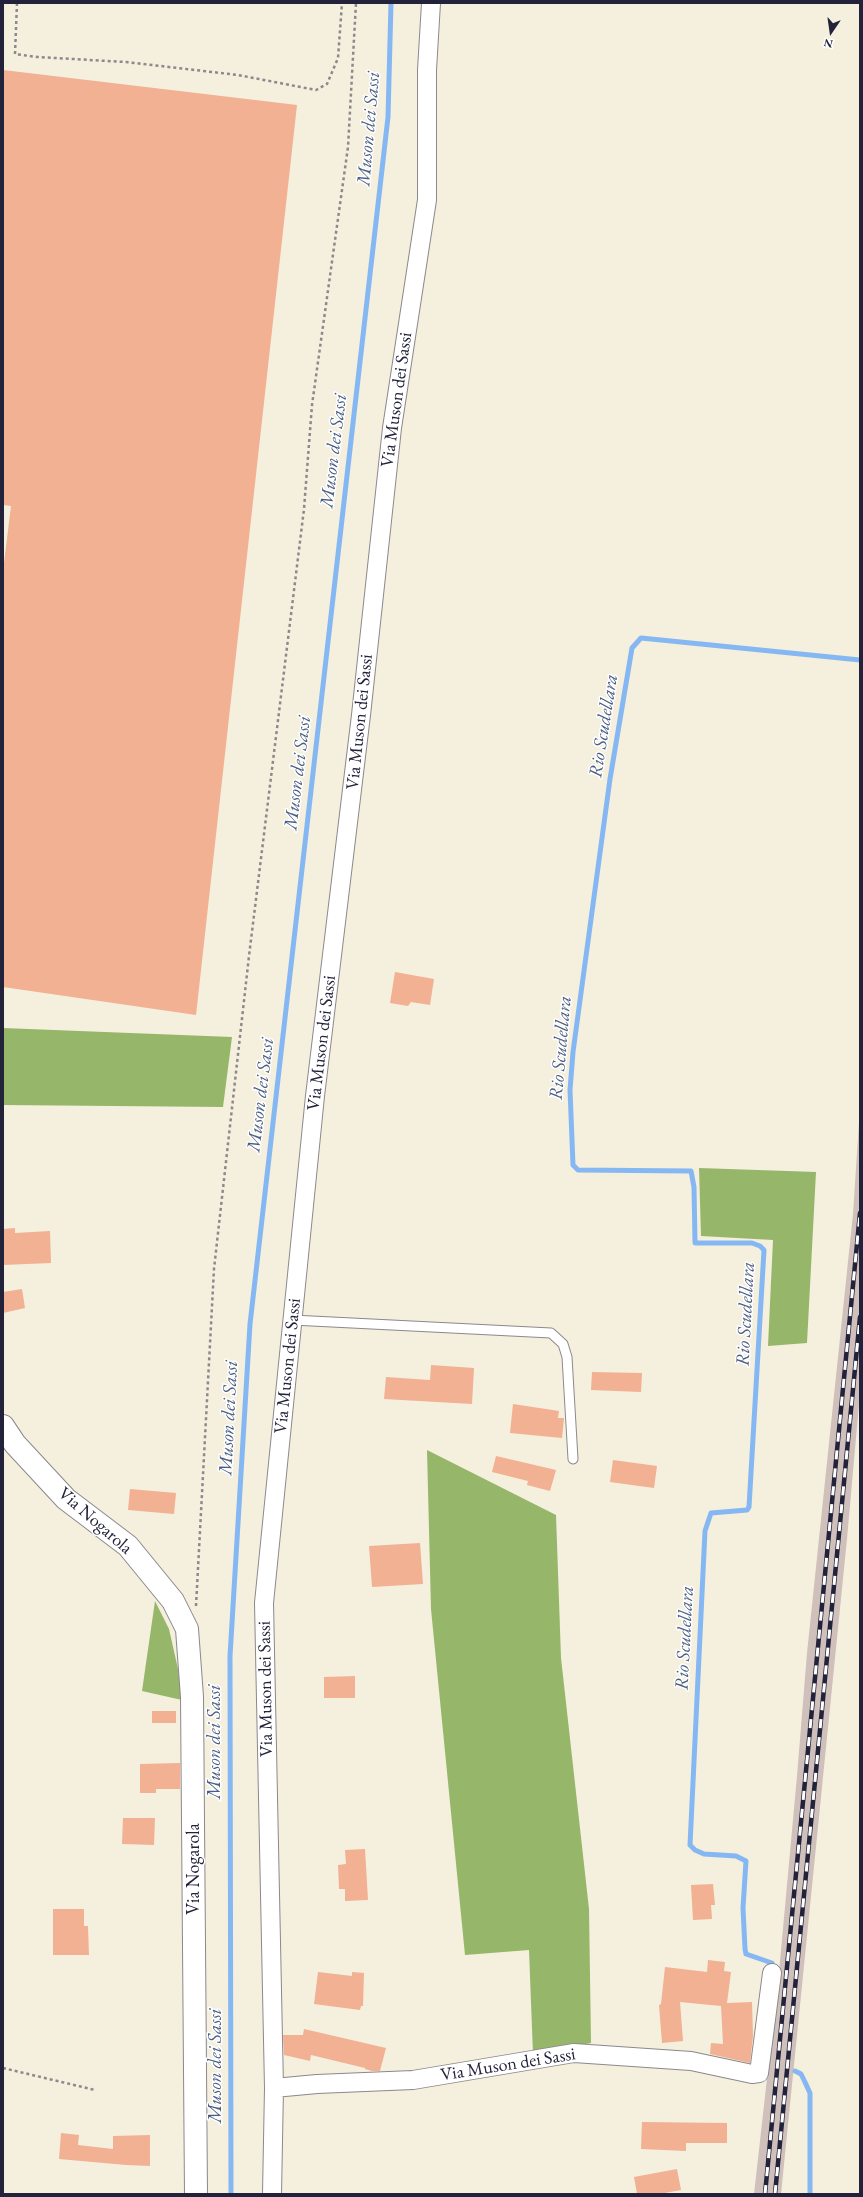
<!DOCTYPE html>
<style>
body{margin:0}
#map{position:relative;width:863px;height:2197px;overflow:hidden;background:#f5efde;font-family:"EB Garamond",serif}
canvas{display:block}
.frame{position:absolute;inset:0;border:4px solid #22223b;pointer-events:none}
.north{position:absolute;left:811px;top:12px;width:40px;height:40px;-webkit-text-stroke:3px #fff;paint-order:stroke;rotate:193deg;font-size:11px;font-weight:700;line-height:16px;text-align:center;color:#22223b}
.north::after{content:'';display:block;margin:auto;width:14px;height:18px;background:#22223b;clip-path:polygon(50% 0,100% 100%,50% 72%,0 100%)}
</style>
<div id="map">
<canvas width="863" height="2197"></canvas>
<div class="frame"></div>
<div class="north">N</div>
</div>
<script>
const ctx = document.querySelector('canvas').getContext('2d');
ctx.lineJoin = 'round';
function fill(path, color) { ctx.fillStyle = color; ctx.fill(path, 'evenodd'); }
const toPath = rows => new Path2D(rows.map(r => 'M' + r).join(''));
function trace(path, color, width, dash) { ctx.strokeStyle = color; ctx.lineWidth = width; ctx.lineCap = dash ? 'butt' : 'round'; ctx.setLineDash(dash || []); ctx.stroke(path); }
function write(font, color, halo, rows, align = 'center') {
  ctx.font = font + ' "EB Garamond",serif'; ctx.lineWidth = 3; ctx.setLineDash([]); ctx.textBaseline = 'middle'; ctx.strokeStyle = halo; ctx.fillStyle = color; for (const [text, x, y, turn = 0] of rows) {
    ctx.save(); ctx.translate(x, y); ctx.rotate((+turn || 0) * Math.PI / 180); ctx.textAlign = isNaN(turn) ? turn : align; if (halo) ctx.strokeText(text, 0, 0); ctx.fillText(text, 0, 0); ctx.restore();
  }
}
const industrial = toPath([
 [860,1107,860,1393,847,1539,781,2194,754,2194,779,1972,797,1776,807,1653,853,1214]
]);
const forest = toPath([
 [3,1028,232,1037,223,1107,3,1105],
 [699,1168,816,1172,807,1343,768,1346,773,1240,701,1236],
 [427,1450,556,1515,561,1658,589,1909,591,2043,533,2054,529,1950,465,1955,431,1609],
 [155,1601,169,1629,178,1669,182,1700,142,1691]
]);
const stream = toPath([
 [772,1963,746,1954,745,1949,743,1908,746,1861,736,1856,704,1854,695,1850,690,1845,705,1531,711,1513,747,1510,749,1507,764,1250,760,1246,752,1243,695,1243,694,1187,691,1171,578,1170,573,1165,570,1090,573,1052,610,779,632,648,641,638,860,660],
 [795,2071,801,2074,804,2080,810,2093,810,2194],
 [231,2194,230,1656,250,1324,388,117,391,3]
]);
const building = toPath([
 [3,70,297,105,196,1015,3,987,3,571,11,506,3,505],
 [395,972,434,979,430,1005,411,1002,408,1006,390,1003],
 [15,1228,15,1233,50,1231,51,1263,3,1265,3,1229],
 [22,1289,25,1308,3,1313,3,1292],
 [431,1365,474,1368,472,1404,384,1399,386,1377,430,1380],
 [592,1372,642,1373,641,1392,591,1390],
 [513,1404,559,1411,558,1418,564,1418,562,1438,510,1433],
 [496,1456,556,1470,550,1491,527,1485,528,1481,492,1472],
 [613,1460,657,1466,654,1488,610,1482],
 [130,1489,176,1493,174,1514,128,1510],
 [420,1543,423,1584,372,1587,369,1546],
 [355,1676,355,1698,324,1698,324,1677],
 [152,1711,176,1711,176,1723,152,1723],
 [180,1763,180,1789,156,1789,156,1793,140,1793,140,1764],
 [123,1818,155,1818,154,1845,122,1844],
 [365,1849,368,1900,345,1901,345,1889,339,1889,338,1865,346,1864,345,1850],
 [713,1884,715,1905,711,1905,712,1919,693,1920,691,1885],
 [53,1909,84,1909,84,1926,88,1926,89,1955,53,1955],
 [708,1960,725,1962,724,1971,731,1972,727,2003,752,2002,753,2036,750,2063,710,2054,711,2043,723,2044,721,2006,680,2002,683,2041,662,2043,659,2005,661,2004,665,1967,707,1972],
 [318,1972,352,1976,352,1972,364,1973,363,2006,361,2006,360,2010,314,2004],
 [304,2029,386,2048,380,2071,372,2071,365,2069,365,2068,311,2055,310,2061,284,2055,283,2035,303,2035],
 [642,2122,727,2123,727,2143,686,2143,686,2151,641,2149],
 [61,2133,79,2135,78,2145,113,2149,113,2136,150,2135,150,2166,126,2165,59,2159],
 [677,2169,681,2190,659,2194,637,2194,634,2177]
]);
const path = toPath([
 [17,3,15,54,37,57,126,62,238,75,316,90,327,84,338,58,342,3],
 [196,1606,214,1269,249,956,304,509,312,405,348,147,356,3],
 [3,2068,95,2090]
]);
const service = toPath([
 [292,1320,551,1333,563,1344,567,1357,573,1459]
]);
const minor = toPath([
 [274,2088,317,2084,413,2080,574,2053,691,2061,752,2074,759,2073,772,1973],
 [272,2194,274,2088,264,1603,315,1096,361,715,392,428,427,200,427,70,431,3]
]);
const tertiary = toPath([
 [3,1426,15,1444,66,1499,128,1546,173,1601,187,1629,192,1697,196,2194]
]);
const rail = toPath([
 [765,2194,860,1213],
 [775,2194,860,1317]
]);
const streetNames = [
 ["Via Muson dei Sassi",397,400,-82],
 ["Via Muson dei Sassi",360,722,-84],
 ["Via Muson dei Sassi",322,1043,-83],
 ["Via Muson dei Sassi",288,1366,-84],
 ["Via Nogarola",95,1521,41],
 ["Via Muson dei Sassi",266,1689,-91],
 ["Via Nogarola",194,1869,-90],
 ["Via Muson dei Sassi",508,2065,-9]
];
const waterNames = [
 ["Muson dei Sassi",369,129,-85],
 ["Muson dei Sassi",334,451,-83],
 ["Rio Scudellara",604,726,-81],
 ["Muson dei Sassi",298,773,-83],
 ["Rio Scudellara",561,1048,-85],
 ["Muson dei Sassi",261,1095,-83],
 ["Rio Scudellara",746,1314,-87],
 ["Muson dei Sassi",229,1418,-87],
 ["Rio Scudellara",685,1638,-87],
 ["Muson dei Sassi",215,1742,-90],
 ["Muson dei Sassi",216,2066,-90]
];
fill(industrial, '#cfc0bb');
fill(forest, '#96b669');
trace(stream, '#85b8f2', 5);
fill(building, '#f1b192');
trace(service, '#8c888c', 11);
trace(minor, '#8c888c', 20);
trace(tertiary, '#8c888c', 24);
trace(path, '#8c888c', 2.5, [3, 3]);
trace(service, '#fff', 9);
trace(minor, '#fff', 18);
trace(tertiary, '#fff', 22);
trace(rail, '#22223b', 4.5);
trace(rail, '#fff', 3, [9]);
write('18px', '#22223b', '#fff', streetNames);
write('italic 19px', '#4a5e84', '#fff', waterNames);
</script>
